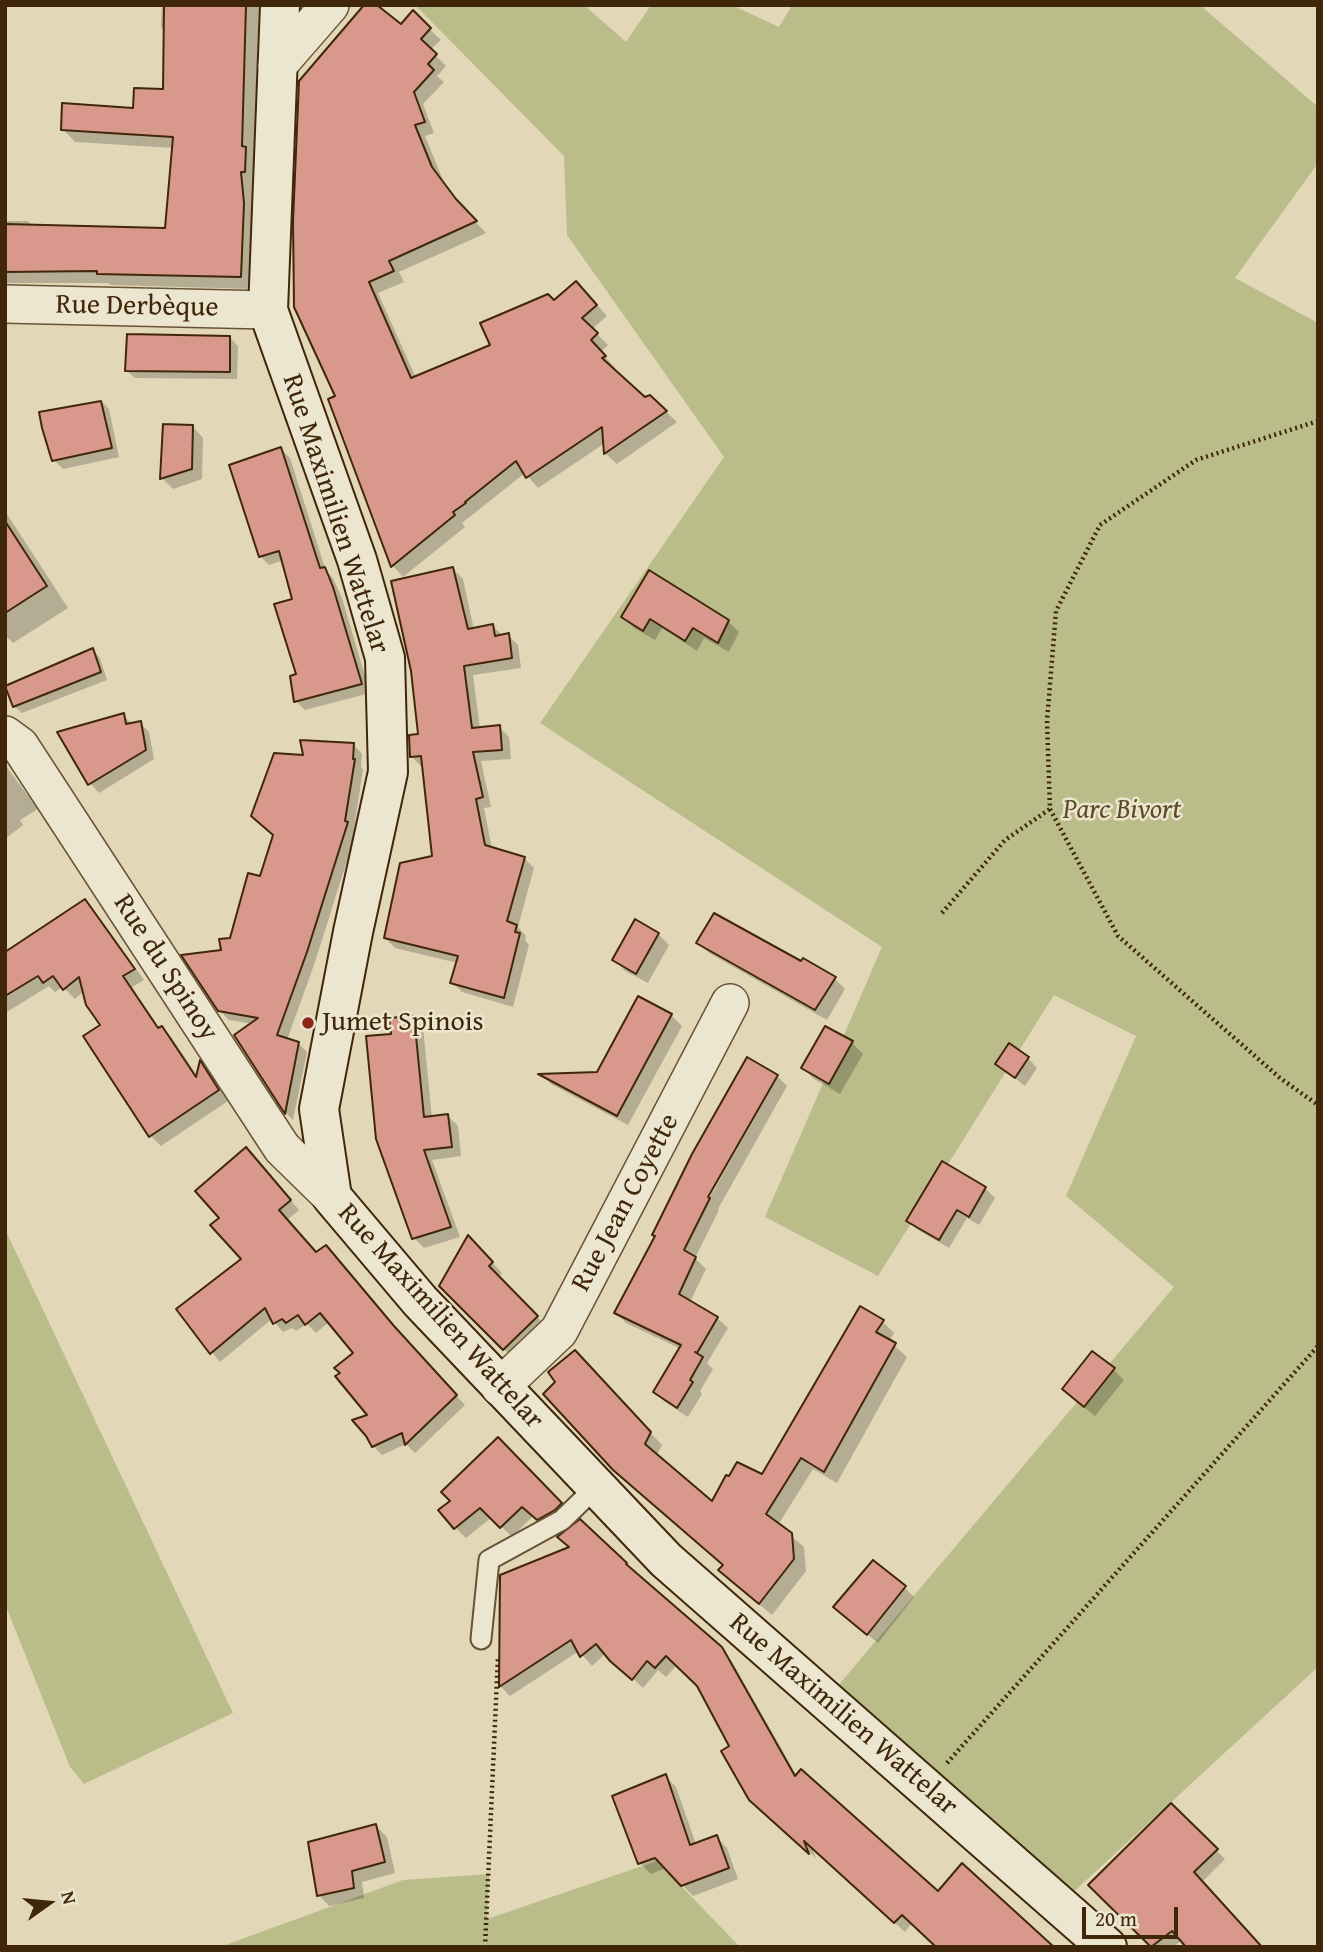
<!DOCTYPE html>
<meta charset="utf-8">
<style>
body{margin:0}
#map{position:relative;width:1323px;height:1952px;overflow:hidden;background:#e2d8b8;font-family:"Gentium Book Plus",serif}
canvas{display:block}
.frame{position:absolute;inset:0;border:7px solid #402709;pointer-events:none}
.north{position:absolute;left:14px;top:1868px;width:70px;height:70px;-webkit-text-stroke:5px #ece6d1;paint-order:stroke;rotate:75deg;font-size:19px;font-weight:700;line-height:28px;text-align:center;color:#402709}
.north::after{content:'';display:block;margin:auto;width:24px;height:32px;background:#402709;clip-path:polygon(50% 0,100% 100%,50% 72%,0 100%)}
.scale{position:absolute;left:1082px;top:1907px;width:96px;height:32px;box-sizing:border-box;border:4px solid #402709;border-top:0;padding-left:9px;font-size:21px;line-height:24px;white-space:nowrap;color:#402709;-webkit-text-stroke:5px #ece6d1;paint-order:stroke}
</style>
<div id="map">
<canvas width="1323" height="1952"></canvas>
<div class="frame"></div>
<div class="north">N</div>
<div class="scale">20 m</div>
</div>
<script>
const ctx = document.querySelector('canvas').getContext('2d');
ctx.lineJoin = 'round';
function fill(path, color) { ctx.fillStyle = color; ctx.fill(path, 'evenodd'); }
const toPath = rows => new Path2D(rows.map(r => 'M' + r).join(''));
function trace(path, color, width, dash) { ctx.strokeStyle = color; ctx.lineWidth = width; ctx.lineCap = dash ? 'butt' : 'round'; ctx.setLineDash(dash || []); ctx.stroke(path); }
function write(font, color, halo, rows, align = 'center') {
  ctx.font = font + ' "Gentium Book Plus",serif'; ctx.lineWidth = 5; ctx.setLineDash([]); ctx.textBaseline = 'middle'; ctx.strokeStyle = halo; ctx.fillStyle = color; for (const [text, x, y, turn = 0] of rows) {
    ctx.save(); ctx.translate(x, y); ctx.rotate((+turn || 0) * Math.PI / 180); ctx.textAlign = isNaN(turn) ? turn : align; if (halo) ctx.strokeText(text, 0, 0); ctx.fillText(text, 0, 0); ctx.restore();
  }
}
const green = toPath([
 [415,5,584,5,626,42,651,5,732,5,779,27,792,5,1200,5,1318,107,1318,163,1235,278,1318,323,1318,1667,1069,1896,826,1700,1174,1287,1066,1196,1136,1036,1054,995,878,1276,765,1217,882,947,540,723,724,457,567,235,564,156],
 [5,1229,233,1713,84,1784,70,1767,5,1604],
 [657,1861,740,1947,485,1947,486,1930,484,1947,220,1947,403,1880,489,1874,487,1919]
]);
const shadow = toPath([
 [162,5,259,5,254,157,257,161,257,184,252,184,255,217,253,289,111,285,108,283,5,283,5,221,28,221,33,226,167,230,174,148,75,142,63,129,134,109,165,91,165,32,161,27],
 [413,13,441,40,430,50,446,66,437,76,444,82,423,104,434,133,425,136,443,180,466,212,486,233,399,272,404,282,378,293,416,378,492,346,554,303,587,294,607,316,592,329,608,345,601,352,615,368,612,370,645,400,650,397,677,422,617,464,606,454,605,443,538,488,525,473,462,523,465,527,403,577,393,566,330,400,337,397,401,27],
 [230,338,238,346,237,379,135,378,127,371],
 [101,401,109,409,119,457,63,469,54,460,46,436],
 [193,427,203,438,202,479,173,489,162,478],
 [281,449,290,458,326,571,333,578,342,598,370,693,305,710,296,701,292,677,298,676,294,600,284,560,269,565,260,556],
 [5,511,68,608,13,643,5,635],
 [453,569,463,579,474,630,493,626,503,636,508,635,518,645,521,668,473,675,480,729,499,727,509,737,511,759,481,761,491,807,484,808,492,849,524,858,534,868,518,927,526,936,525,940,529,945,513,1007,462,992,452,982,458,963,395,948,385,938,434,858,424,766,421,766,411,756,420,735],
 [623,617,728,621,739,632,729,652,704,638,697,651,662,628,655,640,634,628],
 [93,650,100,658,107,680,22,713,14,706],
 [123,715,132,724,140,723,149,732,154,759,99,793,90,783],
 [354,745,362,754,361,767,363,769,354,829,356,832,315,962,287,1040,298,1043,307,1052,293,1120,286,1113,236,1036,253,1024,229,1020,219,1010,223,952,231,940,261,878,305,757],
 [5,765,38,809,20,820,23,825,5,839],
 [84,901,95,912,144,980,132,987,160,1029,162,1028,172,1038,198,1077,201,1064,210,1073,228,1101,161,1146,151,1136,86,1037,103,1026,84,991,75,999,63,987,55,992,49,986,5,1013,5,959],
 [658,934,669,945,648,983,625,971,615,960],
 [698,942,801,964,834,978,845,989,827,1020,709,953],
 [639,998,671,1015,682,1026,628,1125,551,1084,543,1075,598,1074],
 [413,1017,423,1027,432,1118,448,1116,458,1126,461,1156,432,1160,460,1237,424,1248,414,1238],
 [852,1043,863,1054,840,1094,814,1079,803,1068],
 [1028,1058,1037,1068,1025,1086,997,1064],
 [748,1060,777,1077,775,1077,702,1204,705,1206,778,1077,787,1086,718,1209,719,1210,695,1258,706,1269,690,1302,717,1318,728,1328,707,1363,713,1369,700,1391,702,1394,688,1417,665,1402,655,1392,681,1349,626,1323,616,1313],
 [255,1159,299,1210,287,1220,316,1254,400,1334,465,1405,415,1453,406,1444,382,1455,373,1446,369,1416,355,1353,329,1322,316,1333,307,1324,296,1331,292,1328,283,1332,272,1319,220,1362,178,1309,244,1260,222,1218],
 [943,1164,985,1188,995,1198,979,1225,967,1218,949,1248,918,1230,908,1221],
 [479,1248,502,1273,498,1277,547,1327,514,1359,441,1286],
 [882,1321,894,1333,889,1341,907,1357,837,1483,813,1469,778,1525,804,1547,806,1571,772,1615,732,1582,724,1565,586,1364,662,1445,656,1456,712,1504,763,1477],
 [1114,1370,1124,1380,1095,1416,1075,1400],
 [498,1440,571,1514,549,1529,533,1516,512,1537,492,1517,466,1538,456,1528,441,1510,452,1501],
 [626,1564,731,1660,797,1776,912,1923,905,1932,811,1846,816,1858,761,1809,699,1686,677,1665,666,1677,658,1670,643,1688,606,1653,592,1666,579,1651,510,1696,500,1686,502,1576],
 [905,1588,914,1597,878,1643,845,1616],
 [665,1776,676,1787,696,1844,716,1837,727,1848,738,1879,693,1896,666,1868,651,1874,640,1863],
 [1171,1806,1225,1859,1202,1882,1182,1940,1173,1947,1153,1947,1091,1885],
 [376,1826,387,1837,395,1873,362,1882,364,1898,329,1906,319,1895]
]);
const building = toPath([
 [164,5,246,5,242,146,246,147,245,172,241,172,244,203,241,277,97,274,97,271,5,272,5,224,165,228,173,137,61,130,62,103,133,108,134,88,163,89,164,5],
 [364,5,377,5,401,24,413,10,431,28,421,39,437,54,428,64,434,70,414,92,425,122,415,125,432,167,456,199,477,221,389,261,394,271,369,282,411,378,490,345,480,323,548,294,554,300,576,281,597,305,582,318,598,333,591,340,606,356,602,358,645,397,650,395,667,411,604,454,602,427,526,478,516,461,465,502,466,503,453,512,455,515,391,567,328,399,335,396,294,307,293,221,299,81,364,5],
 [127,334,230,336,230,372,125,371,127,334],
 [101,401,112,448,52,461,42,428,39,412,101,401],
 [163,424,193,425,192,469,160,479,163,424],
 [281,447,320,568,325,567,333,587,362,684,294,702,290,676,296,674,274,604,292,599,279,551,259,557,229,465,281,447],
 [5,521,47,586,5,613,5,521],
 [453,567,468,629,493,624,495,636,509,633,512,658,464,666,472,728,500,725,502,750,473,752,483,797,476,799,485,845,525,857,507,921,517,925,515,932,520,933,504,998,450,983,458,956,384,938,400,863,432,856,421,756,410,757,409,735,418,734,411,671,391,581,453,567],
 [649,570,729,620,718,643,693,628,685,641,650,619,643,631,621,617,649,570],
 [93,648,101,672,13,707,5,686,93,648],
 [124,713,126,724,141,721,146,750,88,785,57,732,124,713],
 [300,740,354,743,353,759,355,759,345,821,348,822,307,952,277,1035,299,1042,285,1114,234,1035,258,1018,218,1011,181,955,221,950,219,939,230,938,248,873,260,876,273,835,251,816,274,753,303,755,300,740],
 [85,899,135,969,123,976,158,1028,162,1026,196,1077,200,1060,219,1090,149,1137,83,1036,100,1025,86,1005,79,977,63,990,53,976,43,983,38,976,5,996,5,952,85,899],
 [714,913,801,961,803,958,836,977,815,1010,696,943,714,913],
 [635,919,659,933,636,974,612,960,635,919],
 [638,996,672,1014,617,1116,538,1074,597,1072,638,996],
 [414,1016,424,1117,448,1114,452,1147,424,1150,451,1227,412,1239,376,1139,366,1036,391,1034,389,1018,414,1016],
 [825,1026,853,1041,829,1084,801,1068,825,1026],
 [1009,1043,1029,1057,1015,1078,995,1064,1009,1043],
 [747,1057,778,1075,708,1197,710,1198,684,1250,696,1257,679,1294,718,1317,697,1353,695,1352,703,1357,690,1380,693,1382,677,1408,653,1392,681,1345,614,1313,655,1236,652,1235,692,1154,747,1057],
 [246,1147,291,1200,279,1210,316,1252,326,1245,394,1326,457,1395,405,1445,402,1433,372,1447,366,1436,352,1420,367,1415,335,1376,340,1373,334,1368,353,1353,320,1313,305,1325,298,1315,286,1323,282,1319,273,1324,265,1308,210,1354,176,1309,241,1259,210,1225,219,1218,195,1191,246,1147],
 [942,1161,986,1187,969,1217,957,1210,939,1240,906,1221,942,1161],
 [468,1235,493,1262,489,1266,538,1316,503,1350,439,1286,468,1235],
 [860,1306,884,1320,876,1332,896,1343,824,1472,801,1458,766,1514,792,1533,794,1559,759,1604,718,1570,723,1565,613,1470,543,1394,555,1382,548,1372,575,1350,651,1432,645,1444,712,1501,726,1475,729,1476,737,1462,762,1474,860,1306],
 [1092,1351,1115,1368,1084,1407,1062,1389,1092,1351],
 [498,1437,562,1503,555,1510,537,1520,522,1507,500,1528,480,1508,454,1529,438,1510,450,1501,441,1492,498,1437],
 [580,1519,627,1563,626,1564,722,1647,795,1776,801,1769,938,1891,962,1863,1054,1947,936,1947,902,1915,894,1923,804,1841,809,1854,749,1800,721,1751,729,1746,697,1686,666,1656,655,1668,647,1661,632,1680,610,1661,596,1644,580,1657,571,1640,499,1687,500,1575,569,1547,557,1537,580,1519],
 [873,1560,906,1586,867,1635,833,1607,873,1560],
 [666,1774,690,1845,717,1835,729,1868,681,1886,655,1858,638,1864,612,1796,666,1774],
 [1171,1803,1218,1849,1194,1872,1262,1947,1186,1947,1172,1931,1151,1947,1088,1885,1171,1803],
 [376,1824,385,1862,352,1871,354,1888,317,1896,308,1842,376,1824]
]);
const path = toPath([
 [1318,421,1196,460,1100,525,1056,611,1047,721,1050,809,1118,936,1280,1078,1318,1105],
 [942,913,1005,840,1050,809],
 [947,1763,1318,1346],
 [485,1947,498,1656]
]);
const lane = toPath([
 [481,1639,489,1560,562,1520,596,1487]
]);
const street = toPath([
 [277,66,330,5],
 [5,304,268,310],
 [5,735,20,746,282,1148,332,1197],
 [500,1387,559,1331,730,1003]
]);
const secondary = toPath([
 [280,5,268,310,357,560,385,658,388,772,353,932,319,1109,332,1197,420,1301,666,1560,1107,1947]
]);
const markers = [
 [308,1023,7,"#8f2418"]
];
const streetNames = [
 ["Rue Derbèque",137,307,1],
 ["Rue Maximilien Wattelar",335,514,72],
 ["Rue du Spinoy",165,968,57],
 ["Rue Jean Coyette",626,1203,-62],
 ["Rue Maximilien Wattelar",440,1317,48],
 ["Rue Maximilien Wattelar",843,1715,41]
];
const parkNames = [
 ["Parc Bivort",1122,811]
];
const poiNames = [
 ["Jumet Spinois",322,1023]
];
fill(green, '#babc8a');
fill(shadow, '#0003');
fill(building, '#d8988b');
trace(building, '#402709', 2);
trace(lane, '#685335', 23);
trace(street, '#685335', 40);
trace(secondary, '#402709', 42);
trace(path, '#402709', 4.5, [2, 3.5]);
trace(lane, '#ece6d1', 19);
trace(street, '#ece6d1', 37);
trace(secondary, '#ece6d1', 38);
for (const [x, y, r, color] of markers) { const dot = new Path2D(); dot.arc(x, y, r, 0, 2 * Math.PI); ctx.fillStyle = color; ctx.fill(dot); trace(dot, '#ece6d1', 2.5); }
write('28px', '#402709', '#ece6d1', streetNames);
write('italic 28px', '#5e4c29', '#ece6d1', parkNames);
write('28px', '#402709', '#ece6d1', poiNames, 'left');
</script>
